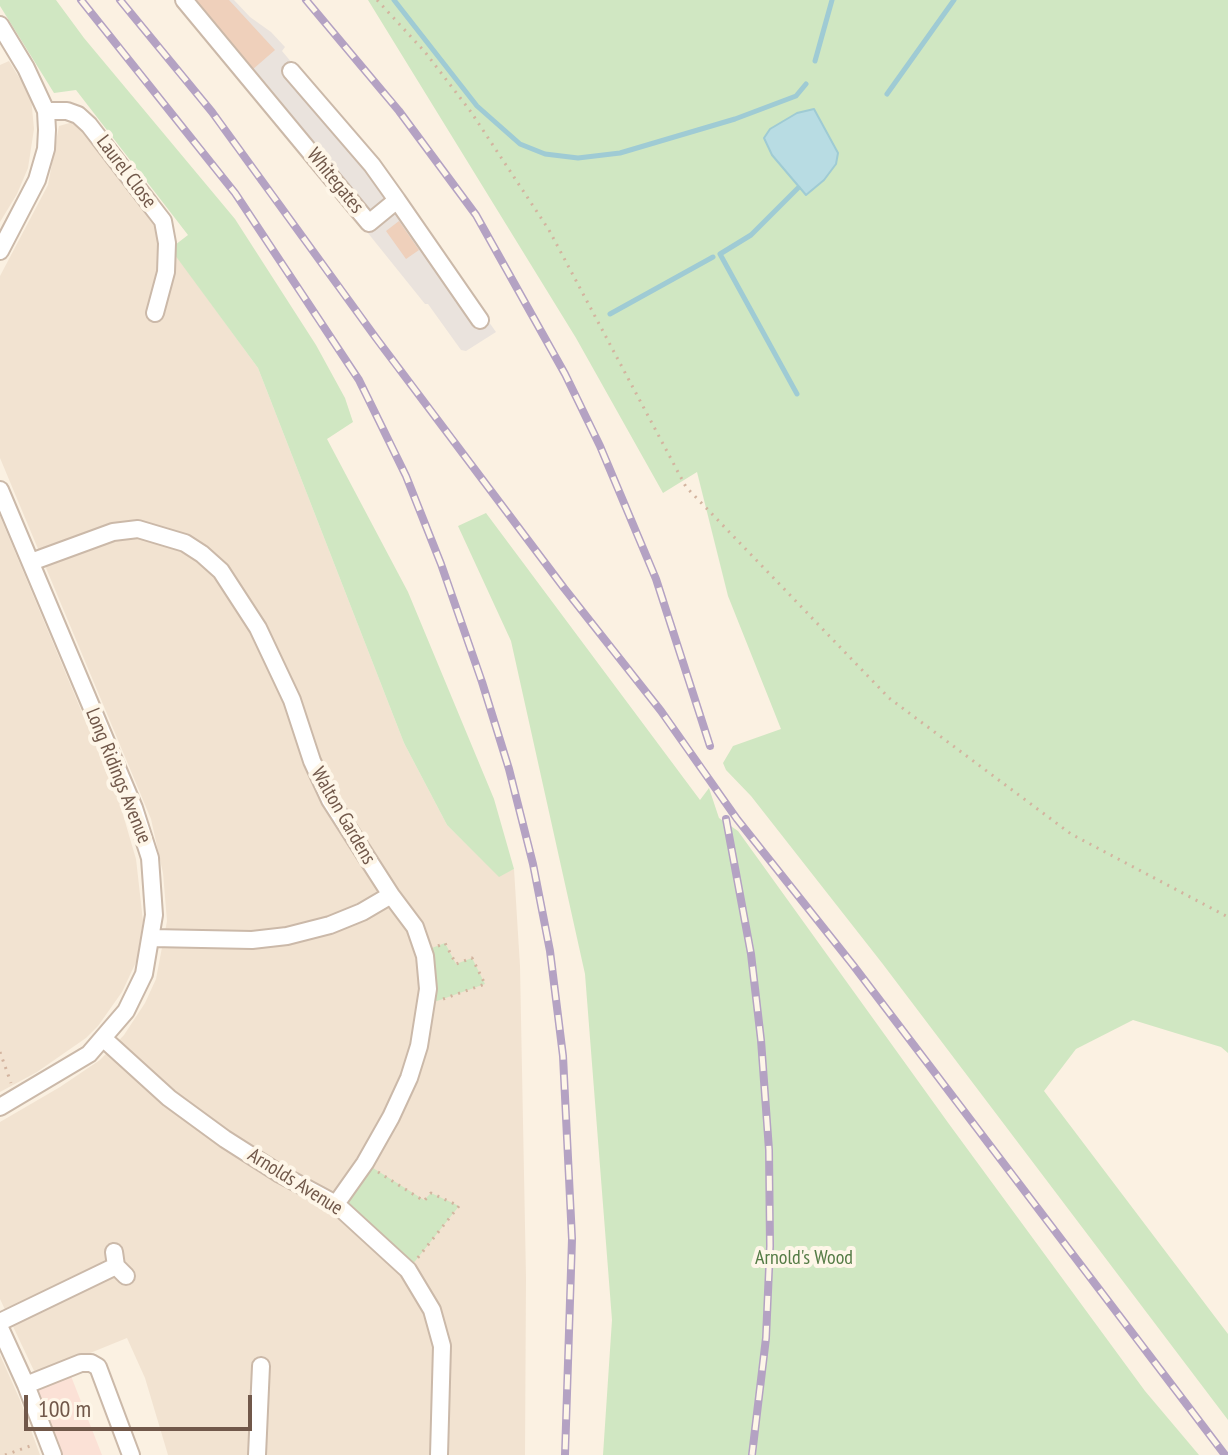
<!DOCTYPE html>
<html>
<head>
<meta charset="utf-8">
<style>
  body { margin:0 }
  #map { position:relative; width:1228px; height:1455px; overflow:hidden; background:#fbf1e2; font-family:"PT Sans Narrow",sans-serif }
  canvas { display:block }
  .scale { position:absolute; left:24px; top:1395px; width:228px; height:36px; box-sizing:border-box; border:4px solid #71584a; border-top:0; padding-left:10px; font-size:24px; line-height:28px; white-space:nowrap; color:#71584a; -webkit-text-stroke:6px #fef6e8; paint-order:stroke }
</style>
</head>
<body>
<div id="map">
<canvas width="1228" height="1455"></canvas>
<div class="scale">100 m</div>
</div>
<script>
const ctx = document.querySelector('canvas').getContext('2d');
ctx.lineJoin = 'round';
function fillPath(path, color) { ctx.fillStyle = color; ctx.fill(path, 'evenodd'); }
const toPath = rows => new Path2D(rows.map(r => 'M' + r).join(''));
function stroke(path, color, width, dash) { ctx.strokeStyle = color; ctx.lineWidth = width; ctx.lineCap = dash ? 'butt' : 'round'; ctx.setLineDash(dash || []); ctx.stroke(path); }
function label(font, color, halo, rows, align = 'center') {
  ctx.font = font + ' "PT Sans Narrow",sans-serif'; ctx.lineWidth = 8; ctx.setLineDash([]); ctx.textBaseline = 'middle'; ctx.strokeStyle = halo; ctx.fillStyle = color; for (const [text, x, y, turn = 0] of rows) {
    ctx.save(); ctx.translate(x, y); ctx.rotate((+turn || 0) * Math.PI / 180); ctx.textAlign = isNaN(turn) ? turn : align; if (halo) ctx.strokeText(text, 0, 0); ctx.fillText(text, 0, 0); ctx.restore();
  }
}
const residential = toPath([
  [9,61,31,97,34,129,28,168,17,194,0,222,0,65],
  [73,122,79,125,128,189,258,368,404,743,447,825,499,876,514,869,520,966,526,1278,525,1455,168,1455,145,1378,127,1338,36,1375,0,1299,0,1122,60,1087,100,1060,124,1035,145,1003,156,979,167,921,163,873,151,819,0,458,0,276,48,185,59,126],
  [0,516,119,801,136,859,143,921,137,960,122,992,98,1026,86,1038,37,1072,0,1092],
  [0,1355,20,1400,40,1455,0,1455]
]);
const commercial = toPath([
  [69,1371,102,1455,57,1455,32,1386]
]);
const industrial = toPath([
  [177,0,234,0,250,17,271,32,285,47,282,51,375,162,496,332,466,351,461,350,428,304,425,304,236,69,229,67,211,46,209,39]
]);
const green = toPath([
  [0,0,56,0,84,38,235,219,316,345,345,398,353,422,327,439,408,592,494,799,514,869,499,877,447,825,404,743,258,368,172,251,175,245,188,235,76,90,54,93,0,6],
  [368,0,1228,0,1228,1053,1221,1047,1133,1020,1076,1049,1044,1091,1228,1334,1228,1420,882,963,751,796,726,770,723,763,733,746,781,729,728,596,697,472,663,493,576,338],
  [486,513,700,800,709,788,719,818,738,831,949,1124,1145,1391,1199,1455,603,1455,612,1320,585,974,511,641,458,526],
  [445,943,456,964,472,958,485,984,437,1001,427,1000,424,951],
  [365,1163,424,1200,431,1193,459,1206,408,1270,336,1204]
]);
const water = toPath([
  [814,109,838,153,836,164,824,180,806,195,772,155,764,138,770,129,797,113,814,109]
]);
const stream = toPath([
  [394,0,477,106,520,144,545,154,578,158,620,153,735,119,796,96,806,84],
  [815,61,832,0],
  [887,94,954,0],
  [610,314,713,257],
  [797,394,720,254,751,235,798,188]
]);
const building = toPath([
  [191,0,229,0,275,50,252,70],
  [399,221,419,250,406,259,386,231]
]);
const path = toPath([
  [377,0,425,52,471,112,549,230,686,487,889,698,1071,834,1228,917],
  [438,946,445,943,456,964,472,958,485,984,443,999],
  [0,1052,11,1083],
  [378,1172,424,1201,431,1193,459,1206,416,1260],
  [5,1455,33,1445]
]);
const minor = toPath([
  [184,0,369,223,397,200,480,320],
  [0,25,26,68,46,111,47,130,46,149,37,180,0,251],
  [291,71,372,165,397,200],
  [46,111,67,111,78,115,89,125,163,221,167,243,166,272,155,313],
  [0,490,134,808,150,858,154,915,144,974,126,1011,89,1054,0,1107],
  [31,562,113,532,138,529,185,543,202,554,221,571,258,628,292,700,312,761,330,800,391,895,415,927,425,956,428,989,419,1046,409,1078,391,1117,365,1163,336,1204],
  [152,938,252,940,287,936,330,925,362,912,391,895],
  [104,1039,169,1098,225,1139,280,1174,336,1204,408,1270,432,1310,442,1346,439,1455],
  [114,1252,116,1266,126,1276],
  [0,1322,116,1266],
  [0,1328,26,1385,53,1455],
  [26,1385,81,1363,91,1363,98,1367,131,1455],
  [257,1455,261,1366]
]);
const rail = toPath([
  [81,0,235,193,359,380,406,476,441,564,482,682,509,769,533,864,550,951,563,1056,572,1239,565,1455],
  [120,0,212,112,376,338,564,588,661,711,737,819,853,965,1225,1455],
  [306,0,399,111,476,215,565,374,600,446,656,579,710,746],
  [726,819,751,954,761,1040,769,1150,770,1246,766,1338,752,1455]
]);
const streetNames = [
  ["Laurel Close",126,172,53],
  ["Whitegates",335,181,51],
  ["Long Ridings Avenue",118,776,68],
  ["Walton Gardens",343,816,60],
  ["Arnolds Avenue",295,1182,32]
];
const parkNames = [
  ["Arnold's Wood",804,1258]
];
fillPath(residential, '#f2e3d1');
fillPath(commercial, '#fbe1d6');
fillPath(industrial, '#eae3dd');
fillPath(green, '#d0e7c2');
fillPath(water, '#b8dce3');
stroke(water, '#9fcbd4', 2);
stroke(stream, '#9fcbd4', 5);
fillPath(building, '#efd0bb');
stroke(minor, '#cbb9a9', 20);
stroke(path, '#d3b49f', 3, [2, 6]);
stroke(minor, '#fff', 16);
stroke(rail, '#b4a2c3', 8);
stroke(rail, '#fef6e8', 5, [15]);
label('20px', '#71584a', '#fef6e8', streetNames);
label('20px', '#547b45', '#fef6e8', parkNames);
</script>
</body>
</html>
